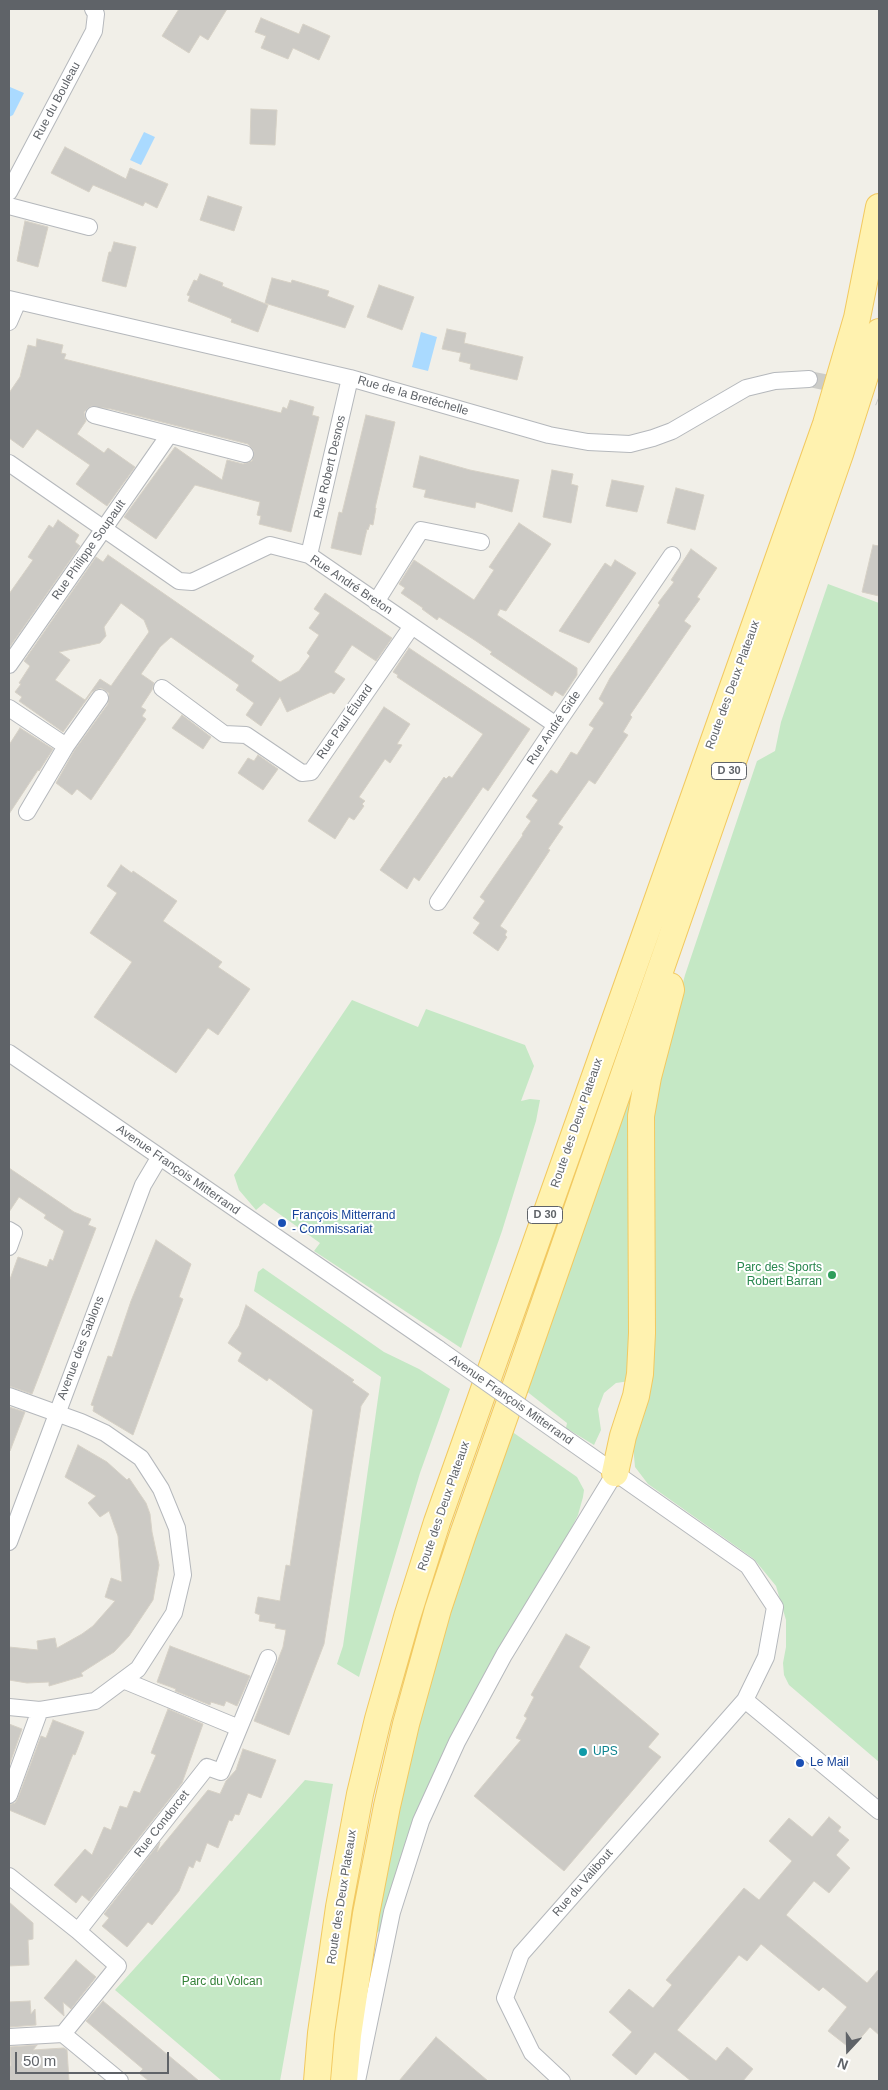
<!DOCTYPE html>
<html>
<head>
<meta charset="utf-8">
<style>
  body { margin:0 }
  #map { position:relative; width:888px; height:2090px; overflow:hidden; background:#f1efe8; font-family:Arial,sans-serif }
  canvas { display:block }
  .frame { position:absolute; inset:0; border:10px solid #5f6368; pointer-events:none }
  .north { position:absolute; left:823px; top:2025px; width:50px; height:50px; -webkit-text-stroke:4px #fff; paint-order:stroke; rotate:201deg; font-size:14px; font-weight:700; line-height:20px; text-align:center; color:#5f6368 }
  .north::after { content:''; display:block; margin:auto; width:18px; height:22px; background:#5f6368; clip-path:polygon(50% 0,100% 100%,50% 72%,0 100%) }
  .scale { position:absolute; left:15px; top:2052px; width:154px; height:22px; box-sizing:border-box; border:2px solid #5f6368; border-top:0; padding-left:6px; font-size:15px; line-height:18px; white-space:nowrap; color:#5f6368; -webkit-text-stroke:4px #fff; paint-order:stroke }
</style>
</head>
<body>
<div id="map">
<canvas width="888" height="2090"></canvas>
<div class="frame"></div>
<div class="north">N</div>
<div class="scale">50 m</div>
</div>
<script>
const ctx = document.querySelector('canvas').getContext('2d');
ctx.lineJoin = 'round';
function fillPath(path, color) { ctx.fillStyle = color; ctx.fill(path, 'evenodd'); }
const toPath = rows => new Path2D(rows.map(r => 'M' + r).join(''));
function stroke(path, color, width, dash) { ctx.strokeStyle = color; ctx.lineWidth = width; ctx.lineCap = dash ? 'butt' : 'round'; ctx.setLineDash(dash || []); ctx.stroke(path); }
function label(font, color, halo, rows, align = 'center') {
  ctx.font = font + ' Arial,sans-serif'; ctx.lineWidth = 4; ctx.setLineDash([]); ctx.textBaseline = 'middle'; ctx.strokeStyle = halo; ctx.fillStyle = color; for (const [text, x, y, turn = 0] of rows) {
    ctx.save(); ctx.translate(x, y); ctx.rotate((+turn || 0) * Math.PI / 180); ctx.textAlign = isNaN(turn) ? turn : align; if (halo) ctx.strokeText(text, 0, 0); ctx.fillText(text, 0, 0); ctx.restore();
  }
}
const green = toPath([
  [828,584,879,603,879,1762,789,1685,784,1675,783,1663,786,1647,786,1620,776,1586,754,1559,648,1484,635,1467,633,1445,649,1117,659,1071,685,975,757,761,775,751,781,722],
  [352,1000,418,1027,426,1009,525,1045,534,1066,521,1101,530,1099,540,1100,536,1121,502,1231,461,1348,314,1251,320,1243,264,1203,256,1210,239,1190,234,1175],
  [634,1091,630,1381,616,1383,604,1393,598,1409,601,1430,594,1445,566,1428,567,1423,525,1390,630,1096],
  [263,1268,384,1352,419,1369,450,1389,420,1473,359,1677,337,1664,343,1646,381,1377,254,1291,258,1272],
  [511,1431,577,1477,584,1490,583,1497,578,1515,567,1537,483,1679,380,1930,377,1933,375,1931,408,1760,461,1568],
  [305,1780,333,1784,280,2081,222,2081,115,1990]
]);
const water = toPath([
  [10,87,24,93,13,115,9,117],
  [144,132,155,137,141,165,130,160],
  [421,332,437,337,428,371,412,367]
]);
const building = toPath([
  [179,9,227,9,208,40,200,35,189,53,162,36,179,9],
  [261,18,299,34,303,24,330,36,319,60,293,48,288,59,261,48,266,36,255,32,261,18],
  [251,109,277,110,275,145,250,144,251,109],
  [65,147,126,179,130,168,168,184,157,208,145,202,143,206,93,185,89,192,51,173,65,147],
  [208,196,242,207,234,231,200,220,208,196],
  [25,221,48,227,38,267,17,261,25,221],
  [114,242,136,247,126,287,102,281,109,252,111,252,114,242],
  [200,274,223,283,222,286,268,305,258,332,231,322,232,319,188,301,190,296,187,295,194,280,197,281,200,274],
  [272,278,291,283,292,280,329,291,327,296,354,306,345,328,265,303,272,278],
  [379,285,414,297,402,330,367,317,379,285],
  [447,329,466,333,464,343,523,357,517,380,470,369,471,364,459,361,461,353,442,349,447,329],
  [37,339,63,345,61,353,66,354,64,359,281,413,283,407,287,409,290,400,314,407,312,415,319,417,291,532,259,524,261,516,257,515,260,502,195,485,156,539,124,517,175,447,222,480,227,460,243,464,252,461,254,451,248,444,111,409,91,406,84,412,86,421,77,434,104,453,108,448,135,467,107,506,76,484,90,465,37,429,23,448,9,438,9,393,20,377,28,345,36,347,37,339],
  [366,415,395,422,375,508,376,508,373,525,370,524,368,530,367,529,361,555,331,548,339,512,342,513,366,415],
  [420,456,470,470,519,480,512,512,476,502,475,508,424,497,426,490,413,487,420,456],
  [552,470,573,474,571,484,578,486,571,523,543,517,552,470],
  [612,480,644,486,637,512,606,506,612,480],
  [676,488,704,495,695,530,667,523,676,488],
  [58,520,79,535,75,542,80,546,9,648,9,594,33,560,28,557,49,525,53,528,58,520],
  [519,523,551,544,506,611,500,609,497,615,577,668,577,675,563,696,555,691,552,696,490,654,492,652,476,641,439,617,437,620,422,609,423,608,401,593,405,588,399,584,414,560,474,600,494,570,489,567,519,523],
  [873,545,879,546,879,596,862,592,873,545],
  [691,549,717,568,697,597,700,599,684,621,691,626,630,715,632,717,623,732,628,735,595,784,589,780,558,824,563,827,548,849,550,850,500,926,507,931,505,935,507,937,498,951,473,933,480,923,473,918,485,901,480,897,523,835,522,834,531,821,526,817,538,800,532,796,551,770,557,774,571,752,577,755,594,728,589,725,604,703,599,699,610,678,660,605,658,603,674,582,671,580,691,549],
  [108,555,254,656,251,661,280,682,299,671,310,656,307,653,319,635,309,628,320,613,314,609,325,593,392,638,376,661,352,645,334,672,345,679,334,694,331,692,287,712,280,697,261,726,246,715,254,703,236,690,239,685,171,637,160,647,141,674,154,683,152,690,141,707,146,710,142,716,146,719,91,800,77,789,72,795,56,783,74,751,108,704,109,693,101,688,92,692,63,732,19,701,22,697,15,692,21,684,19,683,30,666,24,661,96,557,103,562,108,555],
  [121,603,144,620,149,632,111,686,100,679,85,700,55,680,70,660,59,652,100,643,106,636,104,627,121,603],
  [615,560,636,573,589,643,559,631,605,563,611,567,615,560],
  [409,648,530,729,488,791,483,787,419,881,414,877,407,889,380,870,444,777,446,779,449,776,452,778,483,734,397,677,398,675,393,672,409,648],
  [384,707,410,724,397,744,402,745,390,763,385,759,359,797,365,801,362,804,364,806,354,820,349,817,335,839,308,821,384,707],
  [182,715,211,737,203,749,172,728,182,715],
  [20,728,53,749,39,771,38,770,9,814,9,745,20,728],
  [258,755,278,769,263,790,238,773,248,758,254,761,258,755],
  [121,865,132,873,133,871,177,901,163,921,222,962,218,967,250,989,218,1035,208,1028,176,1073,94,1017,132,962,90,933,117,893,107,886,121,865],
  [9,1168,74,1212,91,1219,88,1225,96,1228,32,1394,9,1386,9,1282,18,1257,47,1267,50,1259,53,1261,64,1231,44,1218,46,1215,19,1197,9,1212,9,1168],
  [156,1240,191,1264,179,1297,183,1299,133,1435,93,1411,94,1406,91,1405,108,1356,112,1357,131,1301,156,1240],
  [246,1305,354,1380,352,1382,369,1394,361,1406,324,1644,289,1735,254,1721,283,1647,286,1630,275,1628,276,1624,259,1621,260,1615,255,1613,258,1597,280,1601,286,1565,290,1566,313,1410,269,1378,267,1381,238,1361,242,1353,228,1343,239,1326,246,1305],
  [9,1407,25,1412,10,1451,9,1451,9,1407],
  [78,1445,107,1462,127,1480,129,1478,146,1503,150,1514,152,1532,159,1565,153,1600,129,1636,114,1652,81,1673,83,1676,49,1686,49,1682,27,1683,9,1680,9,1647,38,1650,37,1641,55,1638,57,1648,82,1634,93,1626,115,1601,105,1597,111,1578,122,1582,118,1536,109,1511,100,1517,88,1503,96,1496,65,1477,78,1445],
  [566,1634,590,1647,579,1667,659,1734,648,1747,661,1757,564,1871,474,1796,521,1740,516,1738,527,1718,524,1716,534,1697,531,1695,566,1634],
  [170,1646,250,1676,237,1706,226,1701,224,1706,211,1702,210,1705,175,1691,176,1689,157,1682,170,1646],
  [168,1709,203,1724,182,1783,89,1901,82,1895,76,1903,54,1885,85,1849,92,1855,104,1827,111,1830,120,1806,127,1808,134,1791,140,1793,156,1755,151,1753,168,1709],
  [53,1720,84,1732,75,1755,73,1754,45,1825,9,1810,9,1805,15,1803,18,1798,41,1736,46,1738,53,1720],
  [9,1724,22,1729,9,1766,9,1724],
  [243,1749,276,1760,261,1798,248,1793,239,1815,235,1814,232,1821,229,1820,218,1848,207,1843,200,1862,196,1860,193,1868,189,1866,179,1891,152,1925,148,1922,127,1947,102,1926,109,1918,104,1914,160,1842,157,1852,208,1790,220,1794,226,1781,236,1770,243,1749],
  [829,1817,841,1827,838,1831,849,1840,836,1855,850,1868,829,1893,814,1881,786,1915,867,1983,879,1969,879,2035,870,2027,851,2049,828,2031,847,2007,823,1987,819,1991,761,1944,747,1961,739,1955,677,2030,716,2061,727,2047,753,2069,743,2081,691,2081,655,2052,636,2075,612,2055,632,2032,609,2012,629,1989,653,2008,672,1985,666,1980,744,1888,759,1900,792,1861,769,1841,789,1818,812,1837,829,1817],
  [9,1902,33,1923,33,1939,28,1940,29,1965,9,1966,9,1902],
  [76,1960,96,1977,71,2009,63,2002,64,2016,44,1998,76,1960],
  [30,2001,31,2014,35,2009,36,2025,9,2027,9,2002,30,2001],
  [103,2001,186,2070,199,2081,149,2081,139,2073,143,2069,86,2021,103,2001],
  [436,2037,455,2053,488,2081,399,2081,436,2037],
  [37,2045,33,2050,64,2048,67,2050,69,2081,9,2081,9,2066,11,2066,10,2047,37,2045]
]);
const streetTunnel = toPath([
  [809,379,854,388,879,398]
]);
const street = toPath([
  [9,192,94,31,96,14,93,9],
  [9,206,89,227],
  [9,299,350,378,549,435,588,442,630,444,653,438,672,431,746,388,775,381,809,379],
  [9,322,18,301],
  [94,415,245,454],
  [9,463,179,581,192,582,270,545,309,555,556,725],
  [309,555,350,378],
  [376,602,421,530,481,542],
  [9,665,169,435],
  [162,688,224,734,246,735,302,773,311,772,412,626],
  [9,708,66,746],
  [27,812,66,746,100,698],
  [438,902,556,725,672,555],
  [9,1053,439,1349],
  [9,1230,14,1233,9,1247],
  [9,1396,81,1422,105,1433,141,1458,161,1489,177,1528,183,1575,174,1613,138,1669,95,1701,40,1710,9,1707],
  [564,1437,748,1566,775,1607,766,1657,745,1700,879,1811],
  [9,1542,143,1185,159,1158],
  [123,1680,239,1728],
  [9,1795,40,1710],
  [9,1876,78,1931,118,1966,63,2034],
  [78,1931,207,1767,221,1772,268,1658],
  [9,2037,63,2034,120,2081],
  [357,2081,392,1912,421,1821,457,1742,504,1655,615,1473],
  [562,2081,532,2053,505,1998,521,1954,745,1700]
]);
const primary = toPath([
  [615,1473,623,1436,636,1396,640,1374,642,1333,641,1116,648,1077,671,990,670,986],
  [317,2081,321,2033,339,1907,360,1794,378,1719,407,1617,437,1522,826,424,857,318,879,207],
  [344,2081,348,2035,366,1914,387,1806,406,1724,438,1609,463,1534,519,1376,840,454,879,332]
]);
const streetBridge = toPath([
  [439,1349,564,1437]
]);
const markers = [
  [282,1223,5,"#1a4fb4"],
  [832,1275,5,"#2e9e5b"],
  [583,1752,5,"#0f9aa8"],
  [800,1763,5,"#1a4fb4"]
];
const shields = [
  [729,771,35],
  [545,1215,35]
];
const shieldNames = [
  ["D 30",729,771],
  ["D 30",545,1215]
];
const streetNames = [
  ["Rue du Bouleau",57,101,-62],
  ["Rue de la Bretéchelle",413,396,16],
  ["Rue Robert Desnos",330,467,-77],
  ["Rue Philippe Soupault",89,550,-55],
  ["Rue André Breton",351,585,34],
  ["Route des Deux Plateaux",733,685,-70],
  ["Rue Paul Éluard",345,722,-55],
  ["Rue André Gide",554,728,-56],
  ["Route des Deux Plateaux",577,1123,-71],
  ["Avenue François Mitterrand",178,1170,35],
  ["Avenue des Sablons",81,1348,-69],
  ["Avenue François Mitterrand",511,1400,35],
  ["Route des Deux Plateaux",444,1506,-71],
  ["Rue Condorcet",162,1824,-52],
  ["Rue du Valibout",583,1883,-49],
  ["Route des Deux Plateaux",342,1897,-81]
];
const transitNames = [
  ["François Mitterrand",292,1216],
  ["- Commissariat",292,1230],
  ["Le Mail",810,1763]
];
const leisureNames = [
  ["Parc des Sports",822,1268],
  ["Robert Barran",822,1282]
];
const cultureNames = [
  ["UPS",593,1752]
];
const parkNames = [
  ["Parc du Volcan",222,1982]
];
fillPath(green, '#c5e8c5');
fillPath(water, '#aadaff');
fillPath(building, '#cccac5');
stroke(building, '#d6d1c6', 1);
stroke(streetTunnel, '#ccccc8', 16, [16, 8]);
stroke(street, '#b5b8bc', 18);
stroke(primary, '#f2c960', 28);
stroke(street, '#fff', 16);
stroke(primary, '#fff2af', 26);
stroke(streetBridge, '#b5b8bc', 18, []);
stroke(streetBridge, '#fff', 16);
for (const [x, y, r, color] of markers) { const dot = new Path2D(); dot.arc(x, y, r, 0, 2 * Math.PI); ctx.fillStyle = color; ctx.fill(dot); stroke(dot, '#fff', 2); }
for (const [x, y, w] of shields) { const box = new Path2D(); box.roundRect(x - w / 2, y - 8.5, w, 17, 4); ctx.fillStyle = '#fff'; ctx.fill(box); stroke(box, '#5f6368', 1); }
label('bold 11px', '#5f6368', null, shieldNames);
label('12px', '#5f6368', '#fff', streetNames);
label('12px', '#164399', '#fff', transitNames, 'left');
label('12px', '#27864d', '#fff', leisureNames, 'right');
label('12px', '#0d838f', '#fff', cultureNames, 'left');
label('12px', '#348238', '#fff', parkNames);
</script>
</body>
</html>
